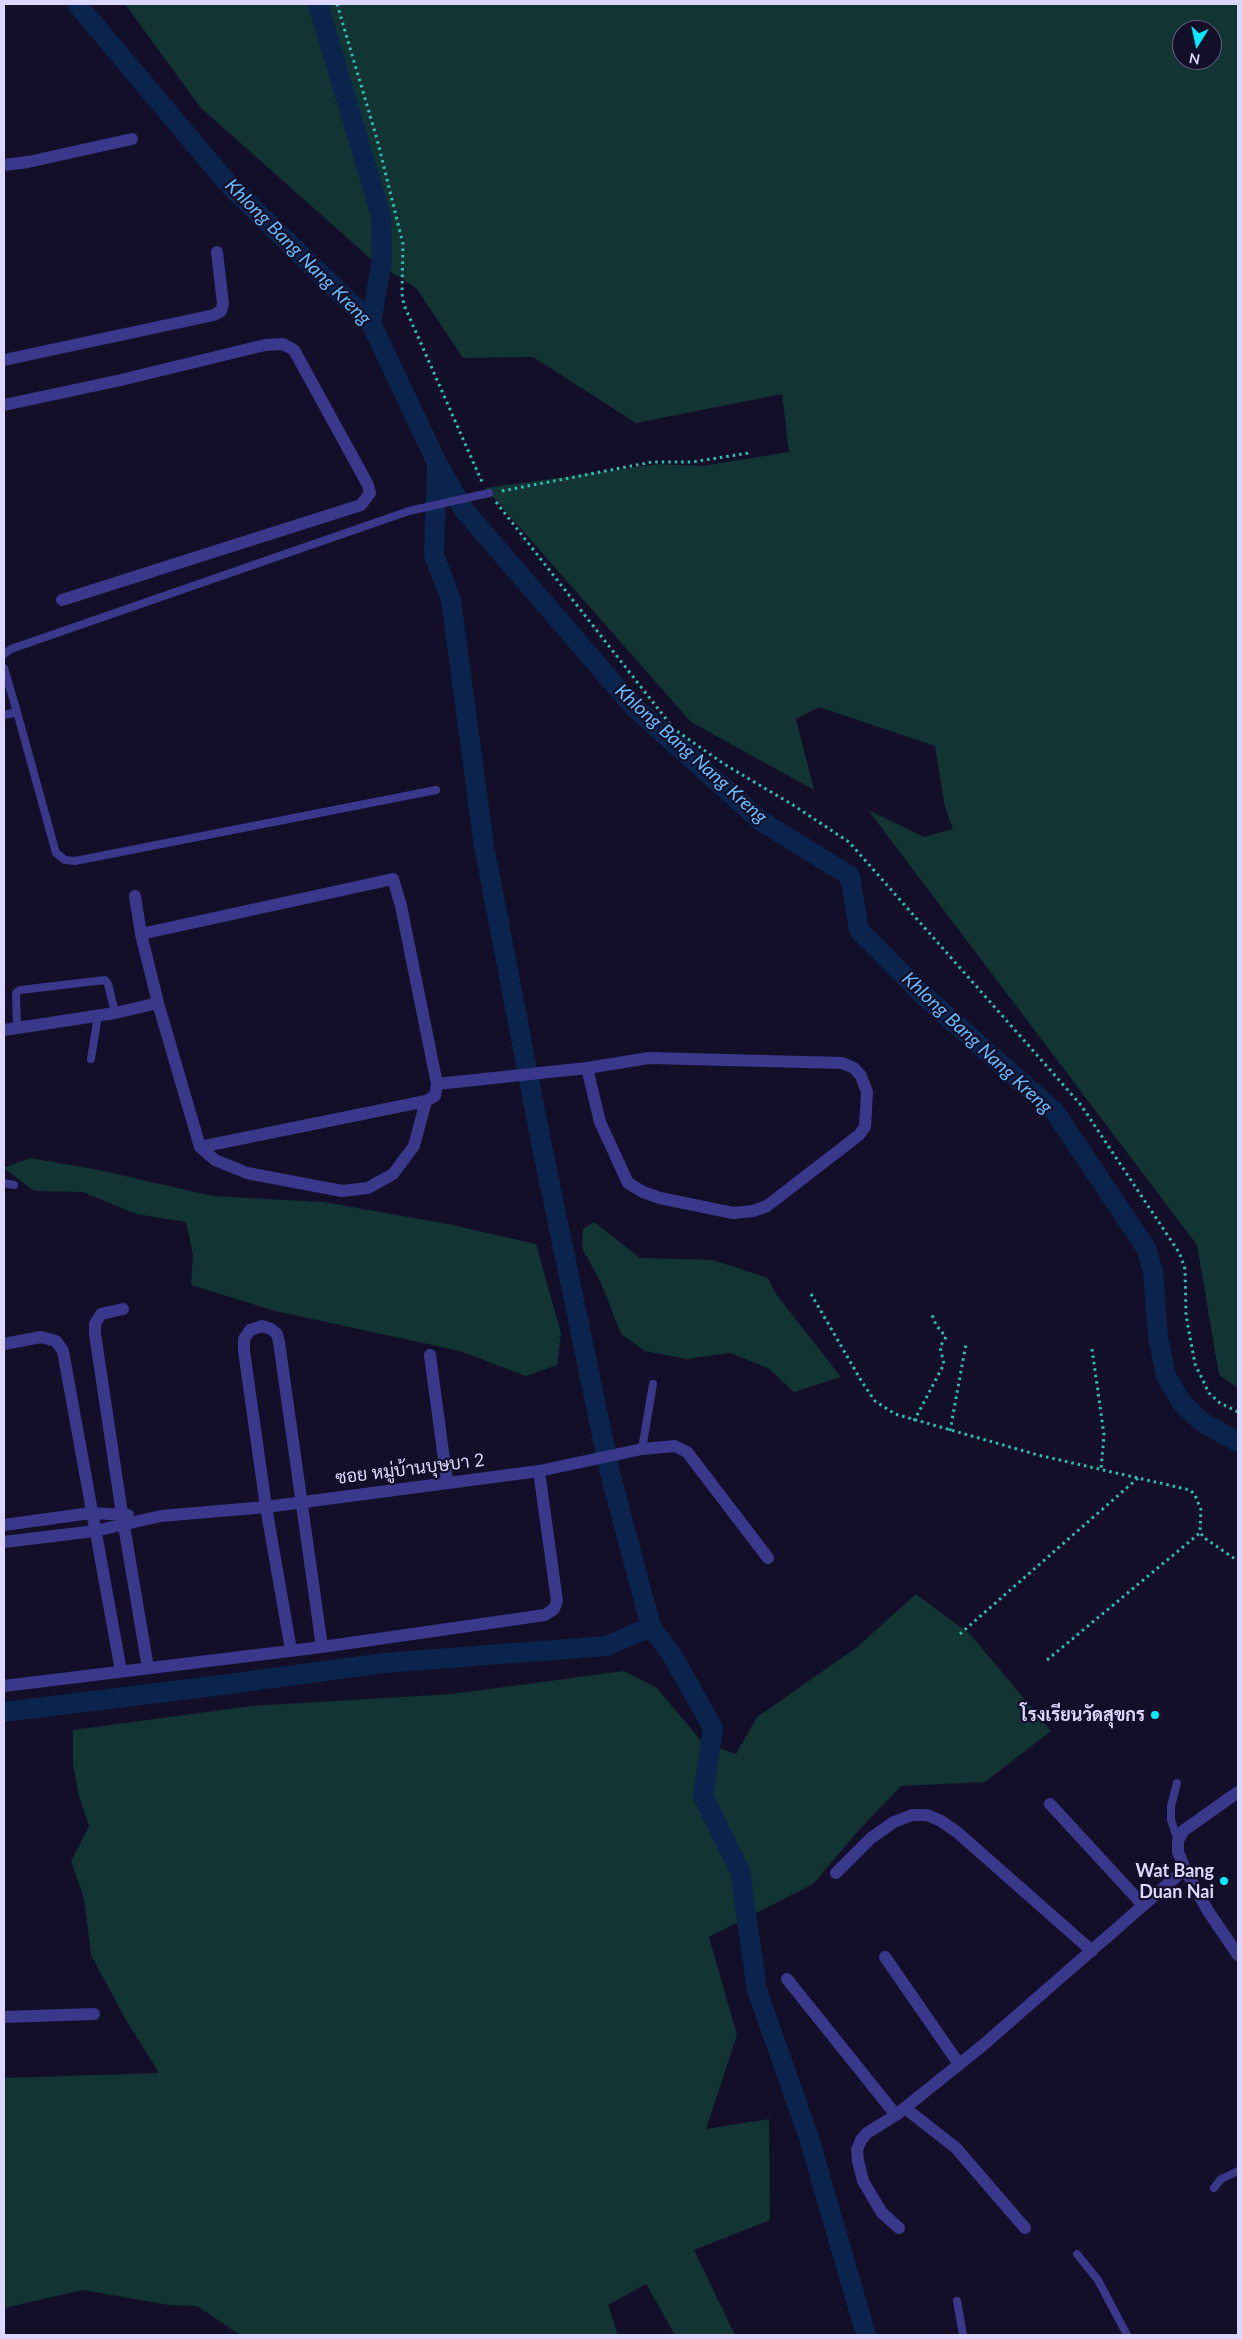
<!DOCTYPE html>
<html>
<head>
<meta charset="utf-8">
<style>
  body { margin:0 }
  #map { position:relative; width:1242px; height:2339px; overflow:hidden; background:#130f29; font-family:Lato,sans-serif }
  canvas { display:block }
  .frame { position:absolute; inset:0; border:5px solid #dbd7ff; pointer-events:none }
  .north { position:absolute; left:1172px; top:20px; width:50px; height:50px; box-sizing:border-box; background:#130f29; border:1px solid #635f7f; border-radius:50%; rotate:190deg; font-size:14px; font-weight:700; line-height:20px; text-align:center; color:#dbd7ff }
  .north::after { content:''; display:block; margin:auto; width:18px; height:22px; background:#03ecff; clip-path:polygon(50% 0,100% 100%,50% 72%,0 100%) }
</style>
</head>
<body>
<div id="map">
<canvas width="1242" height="2339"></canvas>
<div class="frame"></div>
<div class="north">N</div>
</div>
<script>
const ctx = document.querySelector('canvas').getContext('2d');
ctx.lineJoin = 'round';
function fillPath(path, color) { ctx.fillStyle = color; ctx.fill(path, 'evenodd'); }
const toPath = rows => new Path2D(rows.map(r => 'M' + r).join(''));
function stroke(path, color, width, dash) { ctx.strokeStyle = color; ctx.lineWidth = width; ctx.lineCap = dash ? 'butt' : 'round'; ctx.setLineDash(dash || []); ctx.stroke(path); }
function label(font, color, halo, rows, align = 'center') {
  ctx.font = font + ' Lato,Sarabun,sans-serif'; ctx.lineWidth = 4.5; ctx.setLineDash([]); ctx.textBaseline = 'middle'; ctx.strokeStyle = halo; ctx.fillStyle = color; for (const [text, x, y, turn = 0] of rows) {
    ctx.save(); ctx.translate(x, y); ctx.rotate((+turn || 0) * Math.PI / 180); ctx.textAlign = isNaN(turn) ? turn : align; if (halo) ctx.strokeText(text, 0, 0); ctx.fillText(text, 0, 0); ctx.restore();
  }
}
const green = toPath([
  [125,4,1238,4,1238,1388,1219,1375,1197,1245,868,810,924,837,953,829,945,807,935,746,819,707,796,719,814,790,691,722,485,488,658,464,702,466,789,452,782,394,636,423,533,357,463,358,416,288,371,259,200,107],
  [1182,30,1212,30,1212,60,1182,60],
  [30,1158,94,1169,213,1196,324,1202,448,1224,536,1244,561,1333,557,1365,526,1376,460,1351,275,1311,191,1285,193,1255,186,1222,136,1214,83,1192,34,1191,4,1168],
  [594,1222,640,1258,713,1260,768,1278,776,1294,841,1377,794,1392,768,1368,730,1353,686,1359,645,1351,621,1334,601,1283,582,1248,583,1229],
  [916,1594,971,1635,1051,1731,985,1782,901,1786,858,1831,813,1884,709,1937,737,2035,706,2129,769,2119,770,2220,694,2250,735,2335,675,2335,646,2284,608,2305,618,2335,240,2335,197,2306,169,2305,83,2290,4,2308,4,2078,159,2073,126,2020,91,1955,84,1898,71,1861,89,1826,79,1796,73,1765,73,1730,251,1706,452,1694,624,1671,657,1688,702,1742,736,1754,757,1717,856,1648]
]);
const canal = toPath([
  [77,4,230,186,371,323,437,463,464,510,633,706,761,821,850,876,859,930,922,994,1055,1112,1146,1248,1153,1272,1158,1337,1166,1376,1182,1403,1202,1422,1238,1442],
  [318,4,381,216,382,259,371,323],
  [437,463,434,555,451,600,484,846,540,1137,610,1473,651,1627,672,1655,713,1728,703,1796,740,1871,757,1990,809,2138,866,2335],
  [4,1712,214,1686,384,1663,606,1646,651,1627]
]);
const path = toPath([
  [337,4,377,139,403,244,402,294,404,305,482,482],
  [502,491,652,462,692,462,749,453],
  [496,502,674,729,724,764,793,805,849,842,1081,1105,1180,1254,1185,1269,1186,1315,1195,1364,1209,1393,1220,1403,1238,1412],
  [811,1294,862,1382,875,1401,895,1414,1038,1455,1190,1490,1195,1495,1201,1510,1200,1531,1203,1537,1238,1561],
  [1092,1349,1104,1435,1101,1469],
  [914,1421,944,1364,940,1347,946,1337,936,1325,931,1312],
  [950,1431,966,1344],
  [960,1634,1138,1478],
  [1047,1660,1201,1532]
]);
const service = toPath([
  [4,654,11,649,409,511,489,493],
  [4,668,17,712,4,715],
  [17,712,56,853,65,860,75,861,436,790],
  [17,1028,16,993,20,990,105,980,108,984,115,1013],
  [91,1059,98,1015],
  [4,1183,14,1185],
  [642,1449,653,1384],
  [1177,1783,1171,1806,1171,1820,1178,1841],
  [1214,2188,1221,2179,1238,2171],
  [1077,2254,1098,2280,1127,2335],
  [957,2301,963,2335]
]);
const minor = toPath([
  [4,165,28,162,132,139],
  [4,360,214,315,221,311,223,304,217,252],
  [4,405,121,380,265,345,283,344,294,350,368,485,370,493,361,505,62,600],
  [135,896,141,934,158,1003],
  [4,1030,115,1013,158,1003,200,1147,426,1101,435,1096,437,1084,401,906,393,879,141,934],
  [437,1084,587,1068,600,1122,628,1183,643,1192,660,1198,733,1213,753,1211,767,1206,859,1135,865,1127,867,1092,861,1076,854,1068,842,1063,649,1058,587,1068],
  [200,1147,215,1160,247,1173,342,1191,368,1188,393,1174,414,1146,426,1101],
  [123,1309,101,1314,95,1324,95,1334,122,1514,148,1668],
  [4,1344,41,1337,56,1341,63,1351,121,1671],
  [430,1355,447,1482],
  [4,1525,91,1513,128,1515],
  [4,1542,95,1531,161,1516,266,1507,539,1471,642,1449,675,1446,687,1452,768,1558],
  [291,1650,266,1507,244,1351,244,1339,250,1330,262,1326,271,1329,277,1334,279,1342,322,1647],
  [4,1686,322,1647,545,1615,554,1609,557,1601,539,1471],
  [1238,1792,1183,1831,1178,1841,1178,1852,1185,1869,1208,1911,1238,1955],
  [1050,1804,1143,1905],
  [836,1873,871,1838,894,1822,912,1815,927,1815,941,1821,957,1832,1092,1951],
  [885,1957,959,2064],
  [787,1979,896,2115],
  [4,2017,94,2014],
  [905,2108,956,2148,1025,2228],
  [899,2228,882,2213,863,2181,858,2161,857,2150,861,2140,867,2133,896,2115,982,2046,1185,1869]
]);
const markers = [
  [1155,1715,5,"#03ecff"],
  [1224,1881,5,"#03ecff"]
];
const streetNames = [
  ["ซอย หมู่บ้านบุษบา 2",410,1469,-7]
];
const poiNames = [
  ["โรงเรียนวัดสุขกร",1145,1715],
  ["Wat Bang",1214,1871],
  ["Duan Nai",1214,1892]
];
const waterNames = [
  ["Khlong Bang Nang Kreng",298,252,45],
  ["Khlong Bang Nang Kreng",691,754,42],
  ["Khlong Bang Nang Kreng",977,1043,43]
];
fillPath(green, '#123432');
stroke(canal, '#0a244d', 20);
stroke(path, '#2bc0b3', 3, [2.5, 4]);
stroke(service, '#39388a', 8);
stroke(minor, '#39388a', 12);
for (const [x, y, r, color] of markers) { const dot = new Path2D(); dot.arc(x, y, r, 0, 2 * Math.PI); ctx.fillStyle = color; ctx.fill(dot); stroke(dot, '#130f29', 2); }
label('18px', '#dbd7ff', '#130f29', streetNames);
label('bold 18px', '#dbd7ff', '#130f29', poiNames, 'right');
label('italic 19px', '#65bcff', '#130f29', waterNames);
</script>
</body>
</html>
